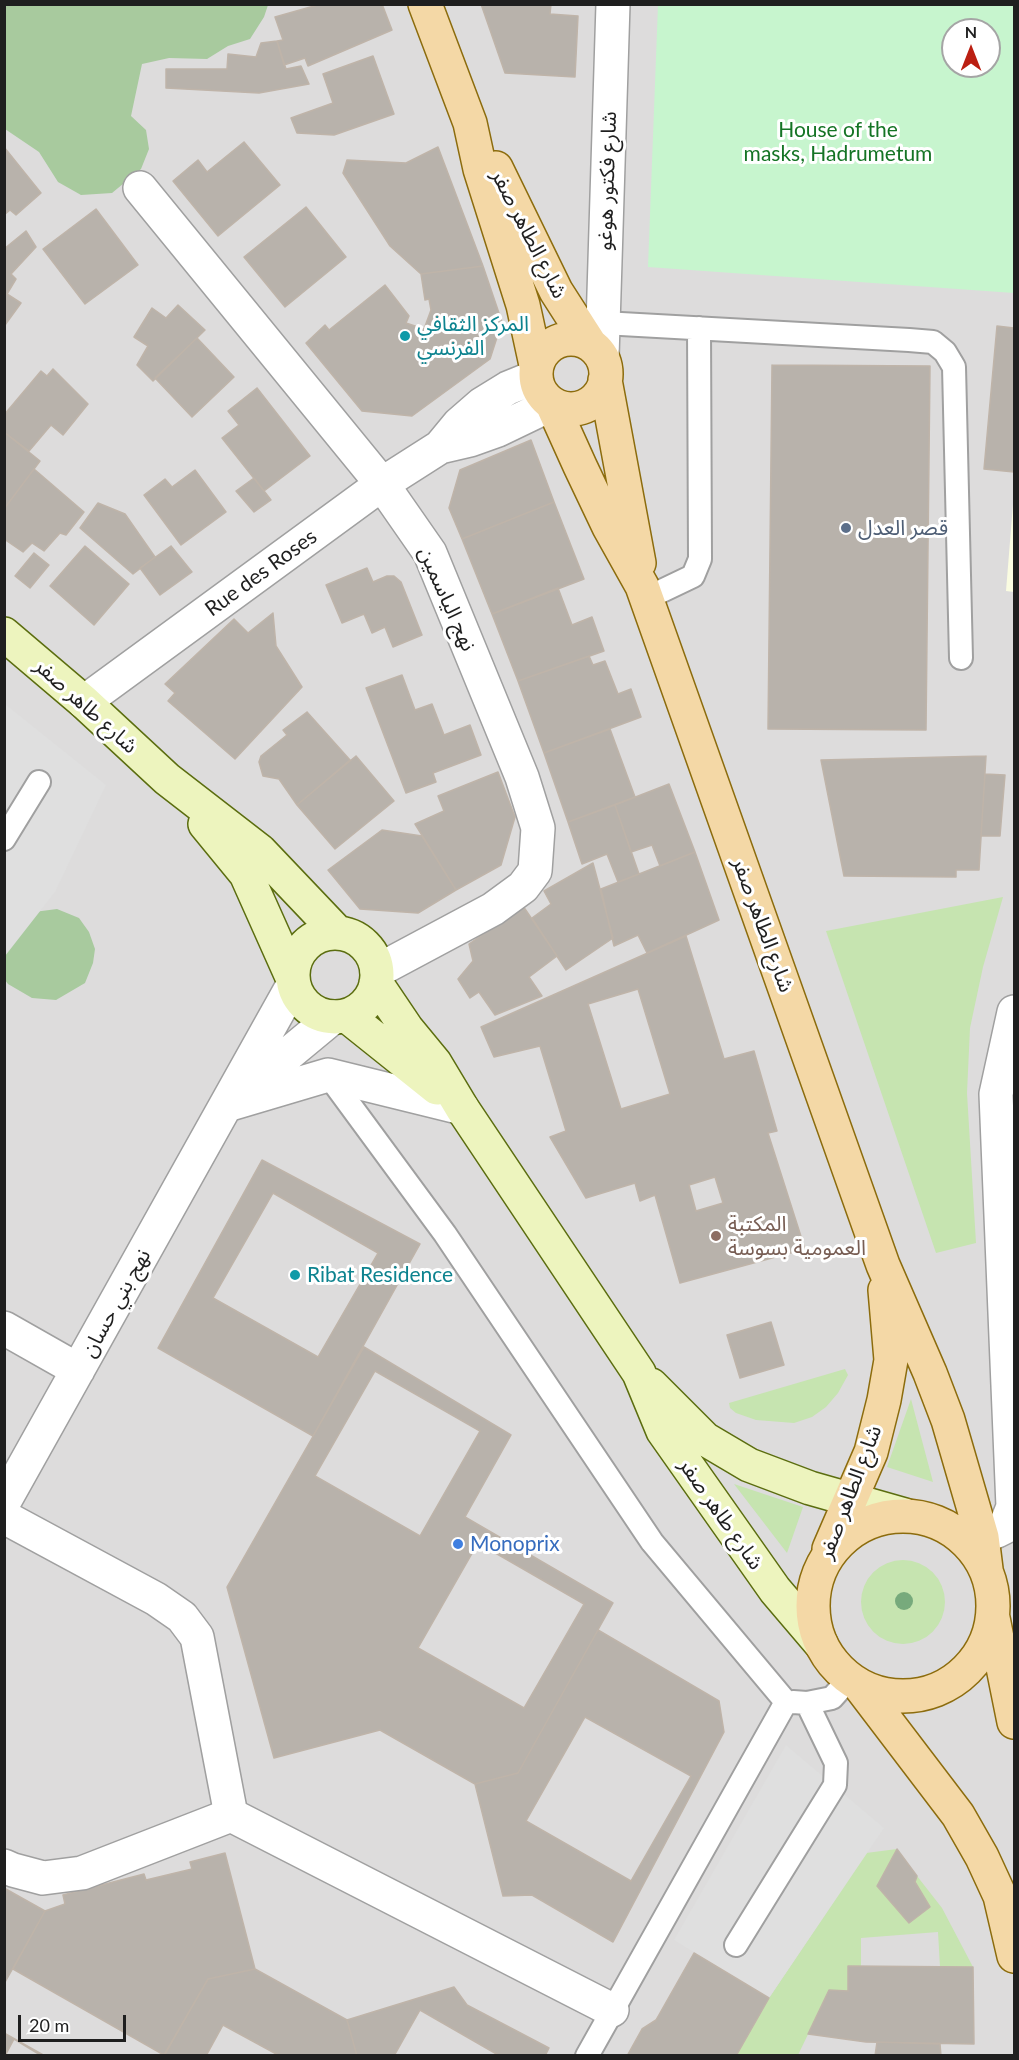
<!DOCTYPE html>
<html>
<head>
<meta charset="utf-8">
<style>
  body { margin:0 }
  #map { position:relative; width:1019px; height:2060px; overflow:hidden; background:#efece6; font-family:Lato,sans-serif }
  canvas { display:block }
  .frame { position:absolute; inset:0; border:6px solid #1f1f1f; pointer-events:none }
  .north { position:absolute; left:941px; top:18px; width:60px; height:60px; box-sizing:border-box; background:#fff; border:2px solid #a5a5a5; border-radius:50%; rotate:0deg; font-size:16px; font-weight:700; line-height:24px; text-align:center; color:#1f1f1f }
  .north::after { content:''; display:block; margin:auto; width:21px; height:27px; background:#bb1f12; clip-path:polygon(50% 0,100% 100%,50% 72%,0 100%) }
  .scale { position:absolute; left:18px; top:2015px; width:108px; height:27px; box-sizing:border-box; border:3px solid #1f1f1f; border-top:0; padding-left:8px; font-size:18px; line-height:21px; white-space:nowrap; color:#1f1f1f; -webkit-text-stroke:4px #fff; paint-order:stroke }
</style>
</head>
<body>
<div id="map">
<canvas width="1019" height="2060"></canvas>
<div class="frame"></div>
<div class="north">N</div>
<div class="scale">20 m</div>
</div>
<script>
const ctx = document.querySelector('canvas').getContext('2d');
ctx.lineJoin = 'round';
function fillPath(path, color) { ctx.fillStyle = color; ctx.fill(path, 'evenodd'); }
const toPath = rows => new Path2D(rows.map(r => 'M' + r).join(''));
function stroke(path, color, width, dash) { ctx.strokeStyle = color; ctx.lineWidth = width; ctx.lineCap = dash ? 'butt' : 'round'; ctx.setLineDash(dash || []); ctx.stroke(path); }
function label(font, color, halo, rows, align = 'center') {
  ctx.font = font + ' Lato,"Noto Sans Arabic",sans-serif'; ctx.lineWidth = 6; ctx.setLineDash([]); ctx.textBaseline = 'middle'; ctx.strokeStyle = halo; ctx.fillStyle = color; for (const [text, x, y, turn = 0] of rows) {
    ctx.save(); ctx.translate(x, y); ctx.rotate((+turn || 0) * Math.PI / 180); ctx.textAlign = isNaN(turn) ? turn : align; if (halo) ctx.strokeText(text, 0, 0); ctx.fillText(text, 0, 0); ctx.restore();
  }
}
const residential = toPath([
  [5,5,1014,5,1014,2055,5,2055],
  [953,30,989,30,989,66,953,66]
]);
const education = toPath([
  [1014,492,1014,592,1006,591]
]);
const grass = toPath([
  [1003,897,983,967,970,1028,967,1093,976,1243,936,1253,826,931],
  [845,1369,848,1375,838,1393,826,1407,812,1417,794,1423,756,1420,736,1413,730,1408,729,1403],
  [911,1399,933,1482,887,1467],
  [734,1484,803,1507,787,1553],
  '861 1602a42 42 0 1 1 84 0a42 42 0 1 1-84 0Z',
  [897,1849,915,1882,917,1876,942,1908,973,1967,940,1967,938,1932,861,1938,861,1966,848,1966,848,1991,829,1991,798,2055,736,2056,769,1998,866,1853]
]);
const forest = toPath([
  [4,5,268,5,264,17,250,39,228,46,207,59,169,58,142,64,131,116,146,130,149,149,141,169,112,193,81,195,58,182,39,152,5,129],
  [57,909,79,918,89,932,95,949,93,963,85,983,56,1000,32,998,8,984,5,980,4,935,34,912]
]);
const park = toPath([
  [658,5,1014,5,1014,293,648,267],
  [953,30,989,30,989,66,953,66]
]);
const parking = toPath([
  [5,704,106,785,55,892,5,956],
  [786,1745,884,1828,769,1998,674,1940]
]);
const building = toPath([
  [321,4,382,4,392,30,308,66,305,58,284,65,277,41,283,40,275,17,321,4],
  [481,4,551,4,550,14,578,16,575,77,505,73,481,4],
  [277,41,286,69,301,66,309,84,259,93,166,88,166,69,227,69,228,54,256,57,261,43,277,41],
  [373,56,394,114,334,135,297,133,291,118,333,103,323,74,373,56],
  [244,142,280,185,218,236,173,181,198,160,207,172,244,142],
  [4,147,41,193,16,215,10,210,4,215,4,147],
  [438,147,483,266,421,274,390,246,343,173,347,160,406,163,438,147],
  [306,207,346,257,285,307,244,257,306,207],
  [96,209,138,265,85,304,43,249,96,209],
  [26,231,36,247,11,274,16,279,7,294,21,303,5,325,4,249,26,231],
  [483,266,502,322,490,359,412,416,362,411,306,343,325,325,329,330,385,285,409,316,406,323,424,329,431,310,429,299,425,300,421,274,483,266],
  [178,305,205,330,153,381,137,365,148,346,134,337,152,308,166,318,178,305],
  [997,326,1014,328,1014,472,984,469,997,326],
  [197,338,234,377,192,417,155,378,197,338],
  [772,365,930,366,926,730,768,729,772,365],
  [53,369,88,404,63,435,51,425,29,451,4,432,4,415,41,371,47,376,53,369],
  [257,388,310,456,264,491,222,438,239,425,228,411,257,388],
  [4,432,40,461,4,509,4,432],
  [531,440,554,502,462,539,449,508,460,470,531,440],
  [34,469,84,512,66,535,60,533,44,551,32,543,23,552,4,539,4,509,34,469],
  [195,470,226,512,181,545,144,495,165,479,172,487,195,470],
  [254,478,271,500,254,512,236,491,254,478],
  [554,502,584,579,492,614,462,539,554,502],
  [98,503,125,514,155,557,133,574,80,528,98,503],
  [85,546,129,584,94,625,50,586,85,546],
  [171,546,192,572,160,595,140,568,171,546],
  [34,553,49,565,30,588,15,576,34,553],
  [367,568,373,582,387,576,394,576,401,582,422,635,393,647,385,627,372,633,364,614,342,623,326,585,367,568],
  [558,588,572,625,592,617,604,651,518,681,492,614,558,588],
  [273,613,276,646,302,687,235,759,168,701,175,693,165,684,234,619,248,633,273,613],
  [589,656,593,665,605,661,618,694,631,689,641,717,544,753,518,681,589,656],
  [402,675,415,710,432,704,444,735,470,725,481,755,433,773,436,782,406,793,366,688,402,675],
  [307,712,350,760,297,805,279,779,263,776,259,762,261,756,287,735,283,730,307,712],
  [610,729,635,797,568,822,544,753,610,729],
  [356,756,394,801,335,849,297,805,356,756],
  [986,756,979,870,956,870,956,877,844,876,821,760,986,756],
  [498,772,515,817,501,865,456,890,415,824,444,811,438,796,498,772],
  [985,774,1005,775,1000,836,981,836,985,774],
  [669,784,695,852,660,866,652,845,631,852,615,805,669,784],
  [615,805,639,874,618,882,607,854,582,864,568,822,615,805],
  [382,830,422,836,456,890,418,913,360,909,328,870,382,830],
  [695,852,719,920,647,953,638,935,614,946,601,889,695,852],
  [593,863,613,938,566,970,532,918,551,904,544,891,593,863],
  [523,906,557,956,529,977,542,996,495,1015,479,992,470,998,458,979,473,961,469,944,523,906],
  [686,936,724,1059,754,1051,777,1131,768,1133,805,1249,680,1283,655,1195,640,1201,635,1183,586,1198,550,1137,566,1131,540,1046,494,1057,481,1027,686,936],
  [638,989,670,1094,621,1109,588,1004,638,989],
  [715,1177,723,1203,696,1211,689,1185,715,1177],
  [262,1160,420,1244,313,1436,158,1348,262,1160],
  [273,1193,378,1253,318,1357,213,1298,273,1193],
  [771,1322,784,1365,740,1378,727,1335,771,1322],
  [364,1347,511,1435,465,1517,613,1603,518,1773,475,1784,380,1730,274,1758,227,1587,364,1347],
  [375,1371,480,1431,420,1536,315,1476,375,1371],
  [478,1543,584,1604,524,1708,418,1648,478,1543],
  [598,1630,719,1701,724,1732,613,1942,532,1895,503,1896,475,1784,518,1773,598,1630],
  [585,1717,691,1776,631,1881,526,1821,585,1717],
  [897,1849,917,1876,915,1882,930,1907,909,1923,877,1886,897,1849],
  [225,1853,255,1969,208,1979,164,2055,13,1969,45,1911,65,1904,63,1895,144,1874,146,1880,192,1869,190,1862,225,1853],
  [4,1888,45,1911,4,1984,4,1888],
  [694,1953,769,1998,736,2056,627,2056,642,2029,656,2020,694,1953],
  [848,1966,973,1967,974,2044,866,2042,808,2034,829,1990,848,1991,848,1966],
  [255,1969,347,2020,357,2056,164,2056,208,1979,255,1969],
  [454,1987,467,2005,549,2048,545,2056,357,2056,347,2020,454,1987],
  [420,2010,500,2056,394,2056,420,2010],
  [223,2025,280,2056,206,2056,223,2025],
  [4,2033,45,2056,4,2056,4,2033],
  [14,2039,42,2056,5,2056,14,2039],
  [877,2042,940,2044,941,2056,875,2056,877,2042]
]);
const service = toPath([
  [603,323,909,340,933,342,945,352,954,367,961,658],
  [647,598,693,576,700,559,699,328],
  [4,839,39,782],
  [328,1075,445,1234,652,1542,786,1702,587,2056],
  [793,1702,807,1703,832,1698,849,1679],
  [736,1945,835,1785,836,1763,807,1703]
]);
const minor = toPath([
  [140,188,382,484,430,553,522,777,538,828,535,871,523,887,493,909,377,971],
  [602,357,613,4],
  [440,447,470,440,498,430,552,404],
  [84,702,382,484,440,447,459,424,482,404,508,388,535,377],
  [240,1094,333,1017],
  [227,1105,328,1075,462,1108],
  [4,1328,78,1370],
  [4,1502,293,985],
  [4,1517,156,1599,182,1617,197,1637,231,1815],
  [957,1533,982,1537,997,1531,1005,1527,1013,1507,996,1094,1014,1012],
  [4,1866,13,1870,43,1878,82,1873,231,1815,612,2010]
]);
const secondary = toPath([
  [4,634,84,702,167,779,260,851,338,933],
  [205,824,246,874,292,977],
  '293 975a42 42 0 1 1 84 0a42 42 0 1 1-84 0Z',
  [376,983,407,1029,435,1063,462,1108,639,1373,663,1431,775,1590,821,1644],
  [347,1016,437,1088],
  [651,1385,705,1439,749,1465,810,1488,905,1515]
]);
const primary = toPath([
  [425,4,470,123,480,169,523,305,536,365],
  [496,168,556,291,590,344],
  '536 374a35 35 0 1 1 70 0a35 35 0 1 1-70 0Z',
  [605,380,639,563],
  [552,404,580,466,609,527,642,586,883,1265,930,1373,948,1420,982,1537,986,1569],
  '813 1606a90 90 0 1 1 180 0a90 90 0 1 1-180 0Z',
  [829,1549,871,1452,884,1400,891,1360,885,1290],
  [993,1618,1014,1722],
  [859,1685,958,1815,982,1857,1000,1896,1014,1956]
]);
const trees = [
  [904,1601]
];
const markers = [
  [405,336,6,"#0f9aa8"],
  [846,528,6,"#5c6f8a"],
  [716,1236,6,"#8d6e63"],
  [295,1275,6,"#0f9aa8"],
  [458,1544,6,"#3f7fe0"]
];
const parkNames = [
  ["House of the",838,130],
  ["masks, Hadrumetum",838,154]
];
const streetNames = [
  ["شارع فكتور هوغو",607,181,-88],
  ["شارع الطاهر صفر",529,234,63],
  ["Rue des Roses",261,573,-36],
  ["نهج الياسمين",447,599,66],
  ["شارع طاهر صفر",86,706,42],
  ["شارع الطاهر صفر",763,925,70],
  ["نهج بني حسان",116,1303,-61],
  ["شارع الطاهر صفر",850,1492,-69],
  ["شارع طاهر صفر",721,1514,55]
];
const cultureNames = [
  ["المركز الثقافي",417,324],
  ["الفرنسي",417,348],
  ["Ribat Residence",307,1275]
];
const serviceNames = [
  ["قصر العدل",858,528]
];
const educationNames = [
  ["المكتبة",728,1224],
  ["العمومية بسوسة",728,1248]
];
const shopNames = [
  ["Monoprix",470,1544]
];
fillPath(residential, '#dddcdc');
fillPath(education, '#fafce1');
fillPath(grass, '#c6e4b0');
fillPath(forest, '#a8ca9e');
fillPath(park, '#c7f5ce');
fillPath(parking, '#dfdfdf');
fillPath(building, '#b8b2ab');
stroke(building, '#bfb4a9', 1.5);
stroke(service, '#a0a0a0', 26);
stroke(minor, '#a0a0a0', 36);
stroke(secondary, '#5b6d0f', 36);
stroke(primary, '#8c6c0d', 36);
stroke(service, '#fff', 22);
stroke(minor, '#fff', 33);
stroke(secondary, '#edf4be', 33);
stroke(primary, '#f4d8a6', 33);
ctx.fillStyle = '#77aa7c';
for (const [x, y] of trees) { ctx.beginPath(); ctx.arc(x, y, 9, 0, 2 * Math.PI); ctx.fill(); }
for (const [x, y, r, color] of markers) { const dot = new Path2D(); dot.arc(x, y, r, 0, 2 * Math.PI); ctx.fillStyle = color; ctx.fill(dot); stroke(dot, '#fff', 2); }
label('21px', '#157425', '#fff', parkNames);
label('21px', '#1f1f1f', '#fff', streetNames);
label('21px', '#0d838f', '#fff', cultureNames, 'left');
label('21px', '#4e5e75', '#fff', serviceNames, 'left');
label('21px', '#785e54', '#fff', educationNames, 'left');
label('21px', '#366cbe', '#fff', shopNames, 'left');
</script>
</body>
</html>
